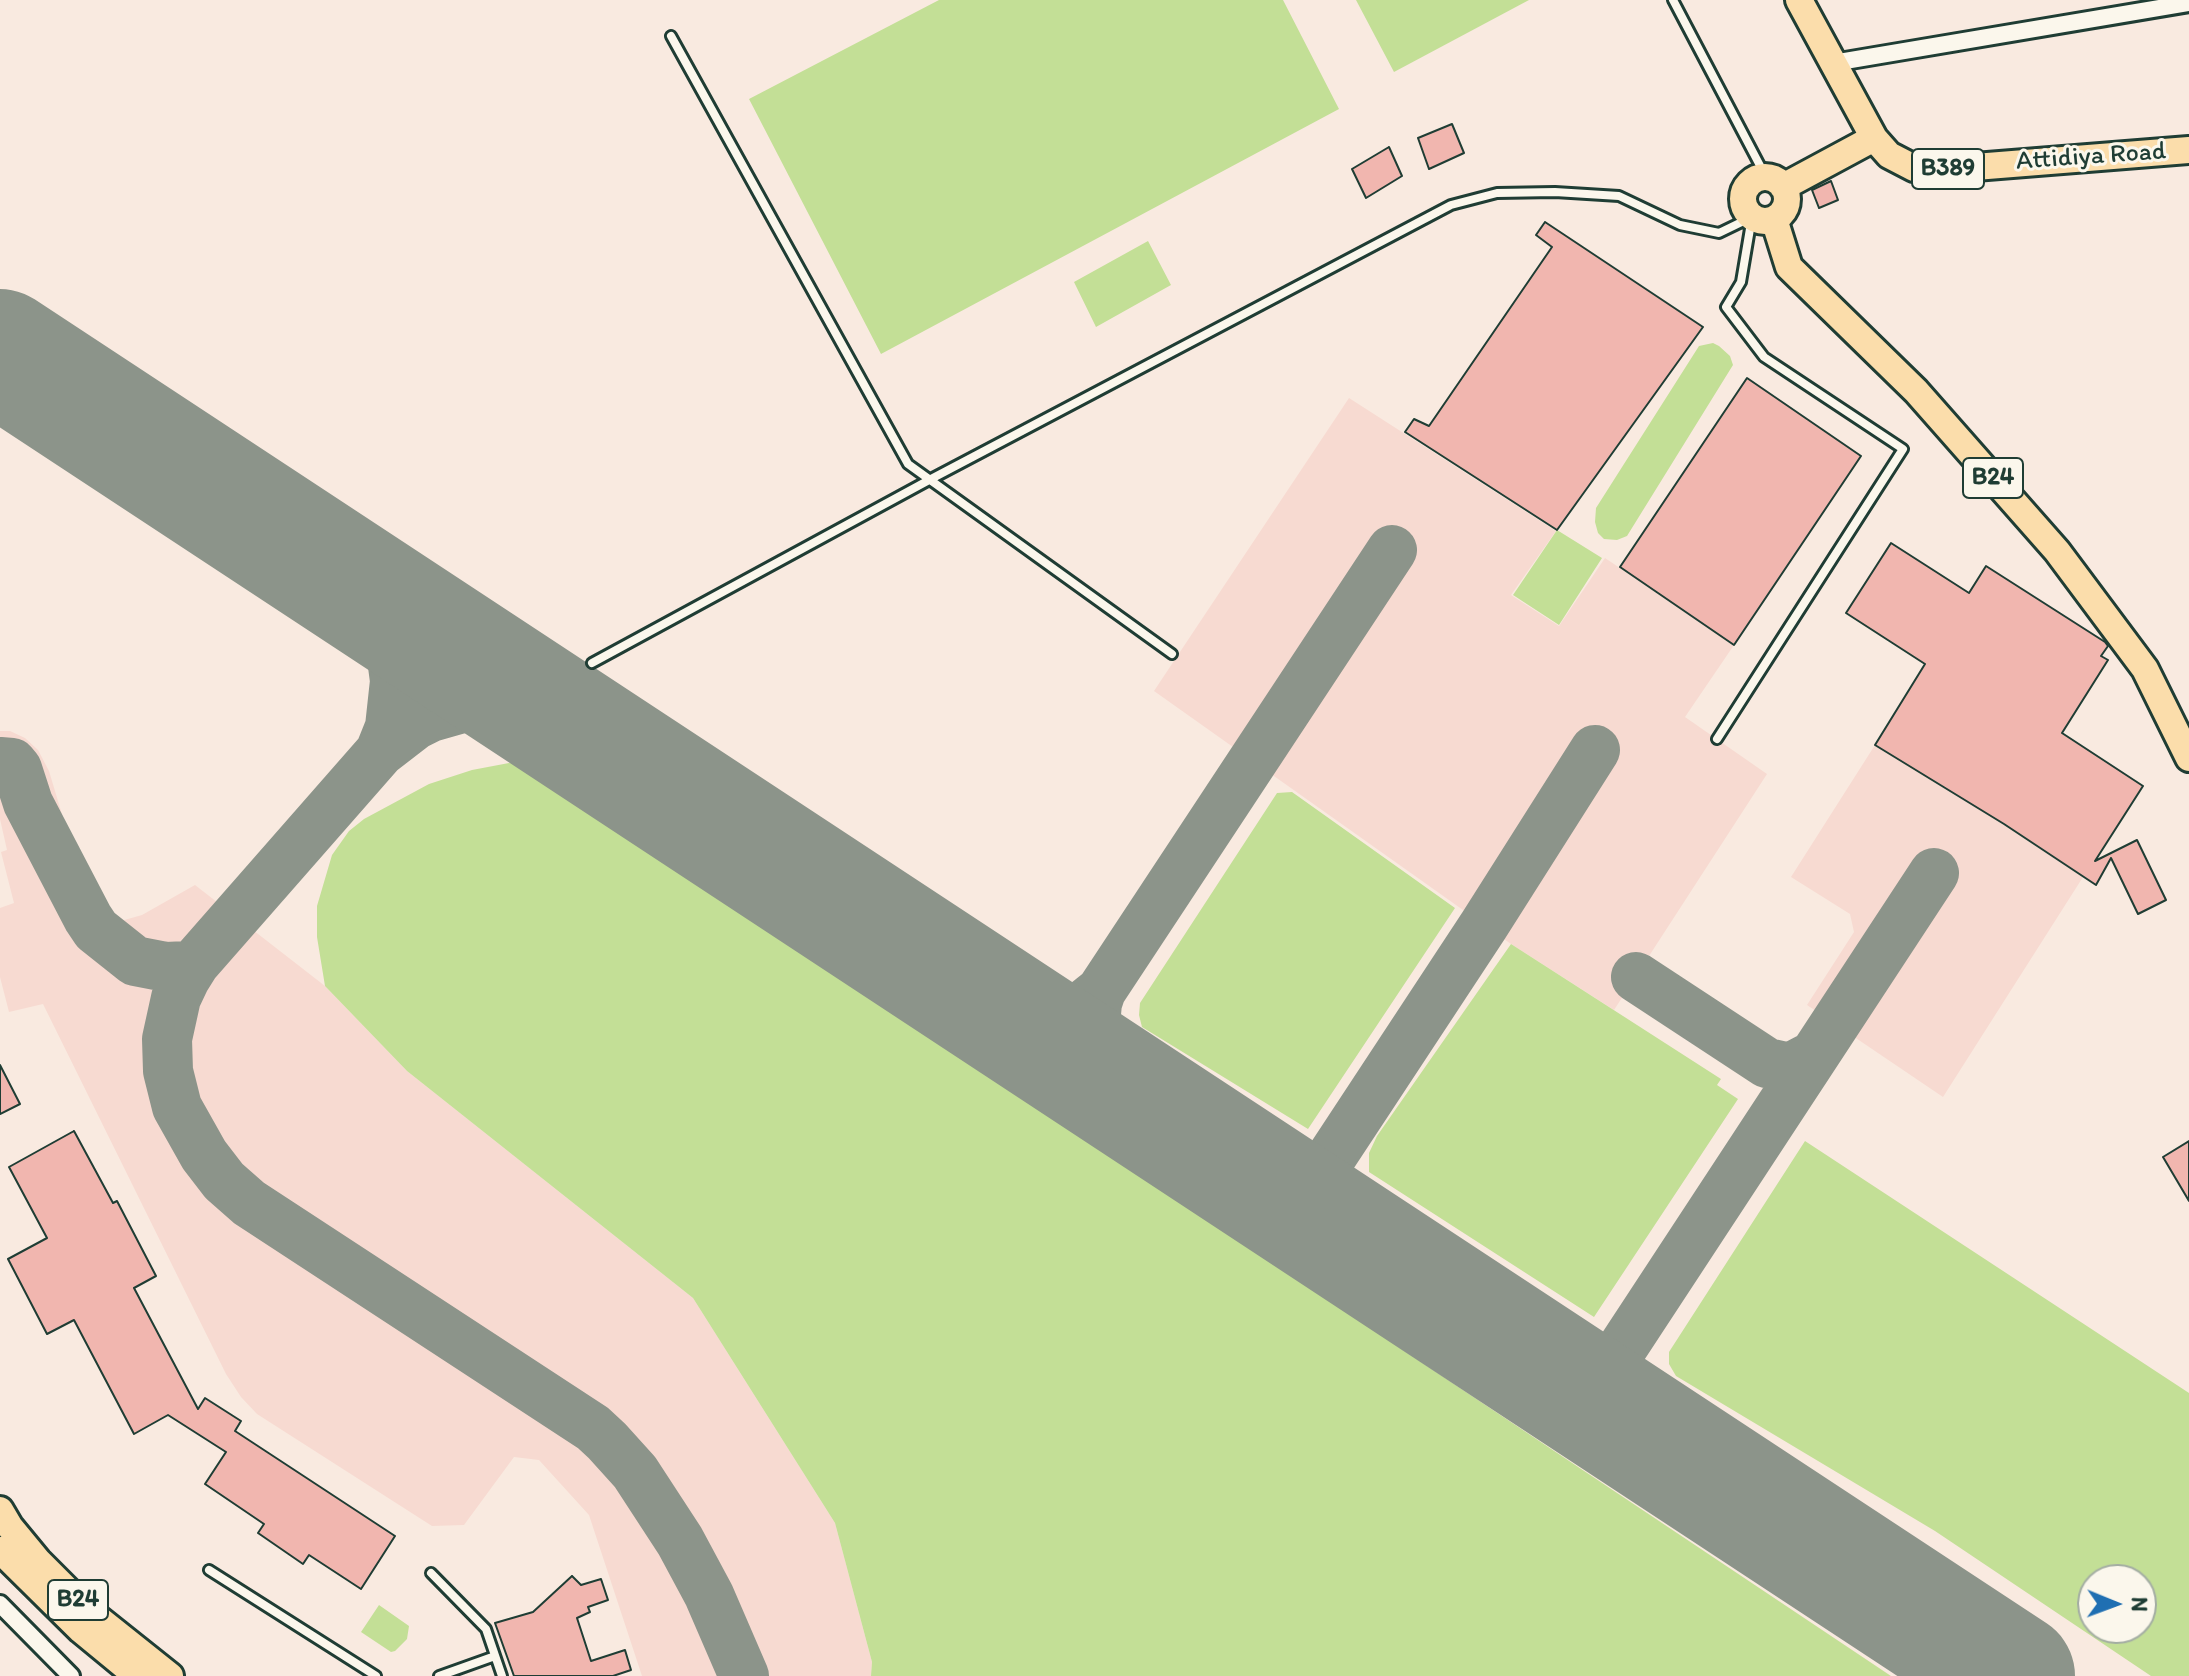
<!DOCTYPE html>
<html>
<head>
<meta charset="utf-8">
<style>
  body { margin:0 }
  #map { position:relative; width:2189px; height:1676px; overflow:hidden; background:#f9eae0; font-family:Itim,sans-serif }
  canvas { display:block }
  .north { position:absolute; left:2077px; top:1564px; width:80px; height:80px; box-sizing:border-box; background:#fbf7ec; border:2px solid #a3ada2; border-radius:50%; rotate:91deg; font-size:22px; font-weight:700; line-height:32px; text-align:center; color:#1f3d34 }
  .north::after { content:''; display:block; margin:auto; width:28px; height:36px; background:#1f6fb2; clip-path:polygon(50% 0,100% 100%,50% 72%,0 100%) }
</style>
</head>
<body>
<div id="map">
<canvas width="2189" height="1676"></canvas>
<div class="north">N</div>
</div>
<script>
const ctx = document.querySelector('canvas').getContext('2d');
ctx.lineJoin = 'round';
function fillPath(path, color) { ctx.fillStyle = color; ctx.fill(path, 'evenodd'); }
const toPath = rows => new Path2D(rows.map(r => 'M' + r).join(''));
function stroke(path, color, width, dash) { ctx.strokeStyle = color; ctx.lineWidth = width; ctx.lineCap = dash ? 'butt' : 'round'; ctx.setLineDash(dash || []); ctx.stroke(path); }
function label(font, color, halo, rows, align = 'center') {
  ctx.font = font + ' Itim,sans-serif'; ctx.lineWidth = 6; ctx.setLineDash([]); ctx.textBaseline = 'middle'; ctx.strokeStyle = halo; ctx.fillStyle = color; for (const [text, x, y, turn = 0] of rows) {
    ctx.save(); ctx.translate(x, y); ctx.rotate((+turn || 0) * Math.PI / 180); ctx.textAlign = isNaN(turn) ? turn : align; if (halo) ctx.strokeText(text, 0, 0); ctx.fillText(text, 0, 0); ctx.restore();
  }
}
const built = toPath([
  [1349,398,1556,531,1511,595,1559,626,1605,558,1734,645,1685,717,1767,774,1614,1010,1511,944,1154,691],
  [0,731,10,731,25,738,38,750,49,771,96,928,142,915,195,885,325,986,407,1071,693,1298,835,1523,872,1662,871,1676,642,1676,589,1515,539,1460,514,1457,464,1525,432,1526,257,1414,241,1397,226,1374,43,1004,9,1012,0,977,0,908,14,903,1,852,7,850,0,819],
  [1875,745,2000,822,2083,877,1943,1097,1807,1005,1854,932,1850,914,1791,877]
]);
const green = toPath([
  [939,0,1283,0,1339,109,881,354,749,99],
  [1356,0,1529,0,1394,72],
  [1148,241,1171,285,1096,327,1074,282],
  [1713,343,1719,346,1730,356,1733,365,1627,536,1617,540,1604,539,1598,533,1595,522,1596,508,1699,346],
  [1557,530,1602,558,1559,625,1513,595],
  [509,763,526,764,1891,1676,871,1676,872,1662,835,1523,693,1298,407,1071,325,986,317,937,317,906,332,855,349,831,364,819,429,784,472,770],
  [1292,792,1455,908,1308,1129,1142,1027,1139,1015,1140,1003,1277,793],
  [1511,944,1721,1079,1717,1085,1738,1099,1594,1317,1369,1172,1369,1153,1377,1136],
  [1805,1141,2189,1393,2189,1676,2151,1676,1935,1531,1676,1376,1669,1364,1669,1352],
  [2093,1580,2141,1580,2141,1628,2093,1628],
  [379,1605,409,1626,407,1639,395,1651,391,1652,361,1632]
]);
const taxiway = toPath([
  [335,572,377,614,389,635,395,681,390,727,380,752,195,963,185,979,176,998,167,1039,168,1071,177,1107,204,1155,224,1181,249,1203,593,1428,607,1441,635,1472,680,1541,709,1595,744,1676],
  [380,752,415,725,431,717,473,705,499,704,526,709,571,727],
  [0,762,12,763,17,769,28,803,88,918,96,930,135,961,166,967,188,966,195,963],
  [1636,977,1767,1063,1790,1068,1813,1056],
  [993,1005,1032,1016,1057,1016,1081,1007,1101,991],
  [1127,1093,1102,1062,1094,1035,1097,1003,1101,991,1392,550],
  [1299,1206,1484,925,1595,750],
  [1590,1397,1934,873]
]);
const runway = toPath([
  [0,352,2012,1676]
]);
const building = toPath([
  [1452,124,1464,153,1429,169,1418,138,1452,124],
  [1389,147,1402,176,1366,198,1352,169,1389,147],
  [1831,181,1838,200,1819,208,1812,190,1831,181],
  [1545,222,1703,327,1557,530,1405,432,1414,419,1429,426,1552,247,1536,235,1545,222],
  [1747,378,1861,456,1734,645,1620,567,1747,378],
  [1891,543,1969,593,1986,566,2105,642,2108,646,2101,656,2108,660,2062,733,2143,786,2095,861,2137,840,2166,900,2138,914,2111,858,2096,885,2004,824,1875,745,1925,664,1846,613,1891,543],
  [0,1065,20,1104,0,1114,0,1065],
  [74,1131,113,1203,117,1201,156,1276,134,1288,198,1409,205,1398,241,1421,235,1431,395,1536,361,1589,309,1555,303,1564,258,1533,264,1524,205,1484,226,1452,168,1415,134,1434,74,1320,47,1334,8,1259,47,1238,9,1167,74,1131],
  [2189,1141,2189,1201,2163,1157,2189,1141],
  [572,1576,581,1585,601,1579,608,1600,588,1607,590,1612,577,1618,591,1661,625,1650,631,1670,613,1676,514,1676,495,1623,533,1612,572,1576]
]);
const lane = toPath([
  [1673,0,1766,177],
  [671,36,908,464,1172,654],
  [592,663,931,479,1451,205,1497,193,1555,192,1619,196,1680,225,1719,233,1752,217,1741,282,1726,307,1764,357,1903,449,1717,739],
  [209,1570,376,1676],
  [431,1573,486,1629,502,1676],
  [439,1676,495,1656]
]);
const street = toPath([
  [1833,63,2189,3],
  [0,1604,71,1676]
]);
const primary = toPath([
  [1799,0,1874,138,1889,155,1914,168,1937,170,2189,150],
  '1743 199a22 22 0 1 1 44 0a22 22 0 1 1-44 0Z',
  [1783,187,1874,138],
  [1774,219,1789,267,1916,391,2057,551,2145,669,2189,758],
  [0,1510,10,1527,38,1561,86,1609,170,1676],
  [0,1550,81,1630,137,1676]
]);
const shields = [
  [1948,169,72],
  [1993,478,60],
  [78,1600,60]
];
const shieldNames = [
  ["B389",1948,169],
  ["B24",1993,478],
  ["B24",78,1600]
];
const streetNames = [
  ["Attidiya Road",2091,157,-4]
];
fillPath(built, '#f7dad1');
fillPath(green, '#c3df96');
stroke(taxiway, '#8c948a', 50);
stroke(runway, '#8c948a', 126);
fillPath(building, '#f1b6af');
stroke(building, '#1f3d34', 2);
stroke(lane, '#1f3d34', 14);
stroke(street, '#1f3d34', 22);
stroke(primary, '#1f3d34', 32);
stroke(lane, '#fbf7ec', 8);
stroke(street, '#fbf7ec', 16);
stroke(primary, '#fbddab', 26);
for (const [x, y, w] of shields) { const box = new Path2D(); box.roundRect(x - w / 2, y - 20, w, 40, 6); ctx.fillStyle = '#fbf7ec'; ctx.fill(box); stroke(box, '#1f3d34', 2); }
label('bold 24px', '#1f3d34', null, shieldNames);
label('26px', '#1f3d34', '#fbf7ec', streetNames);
</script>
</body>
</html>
